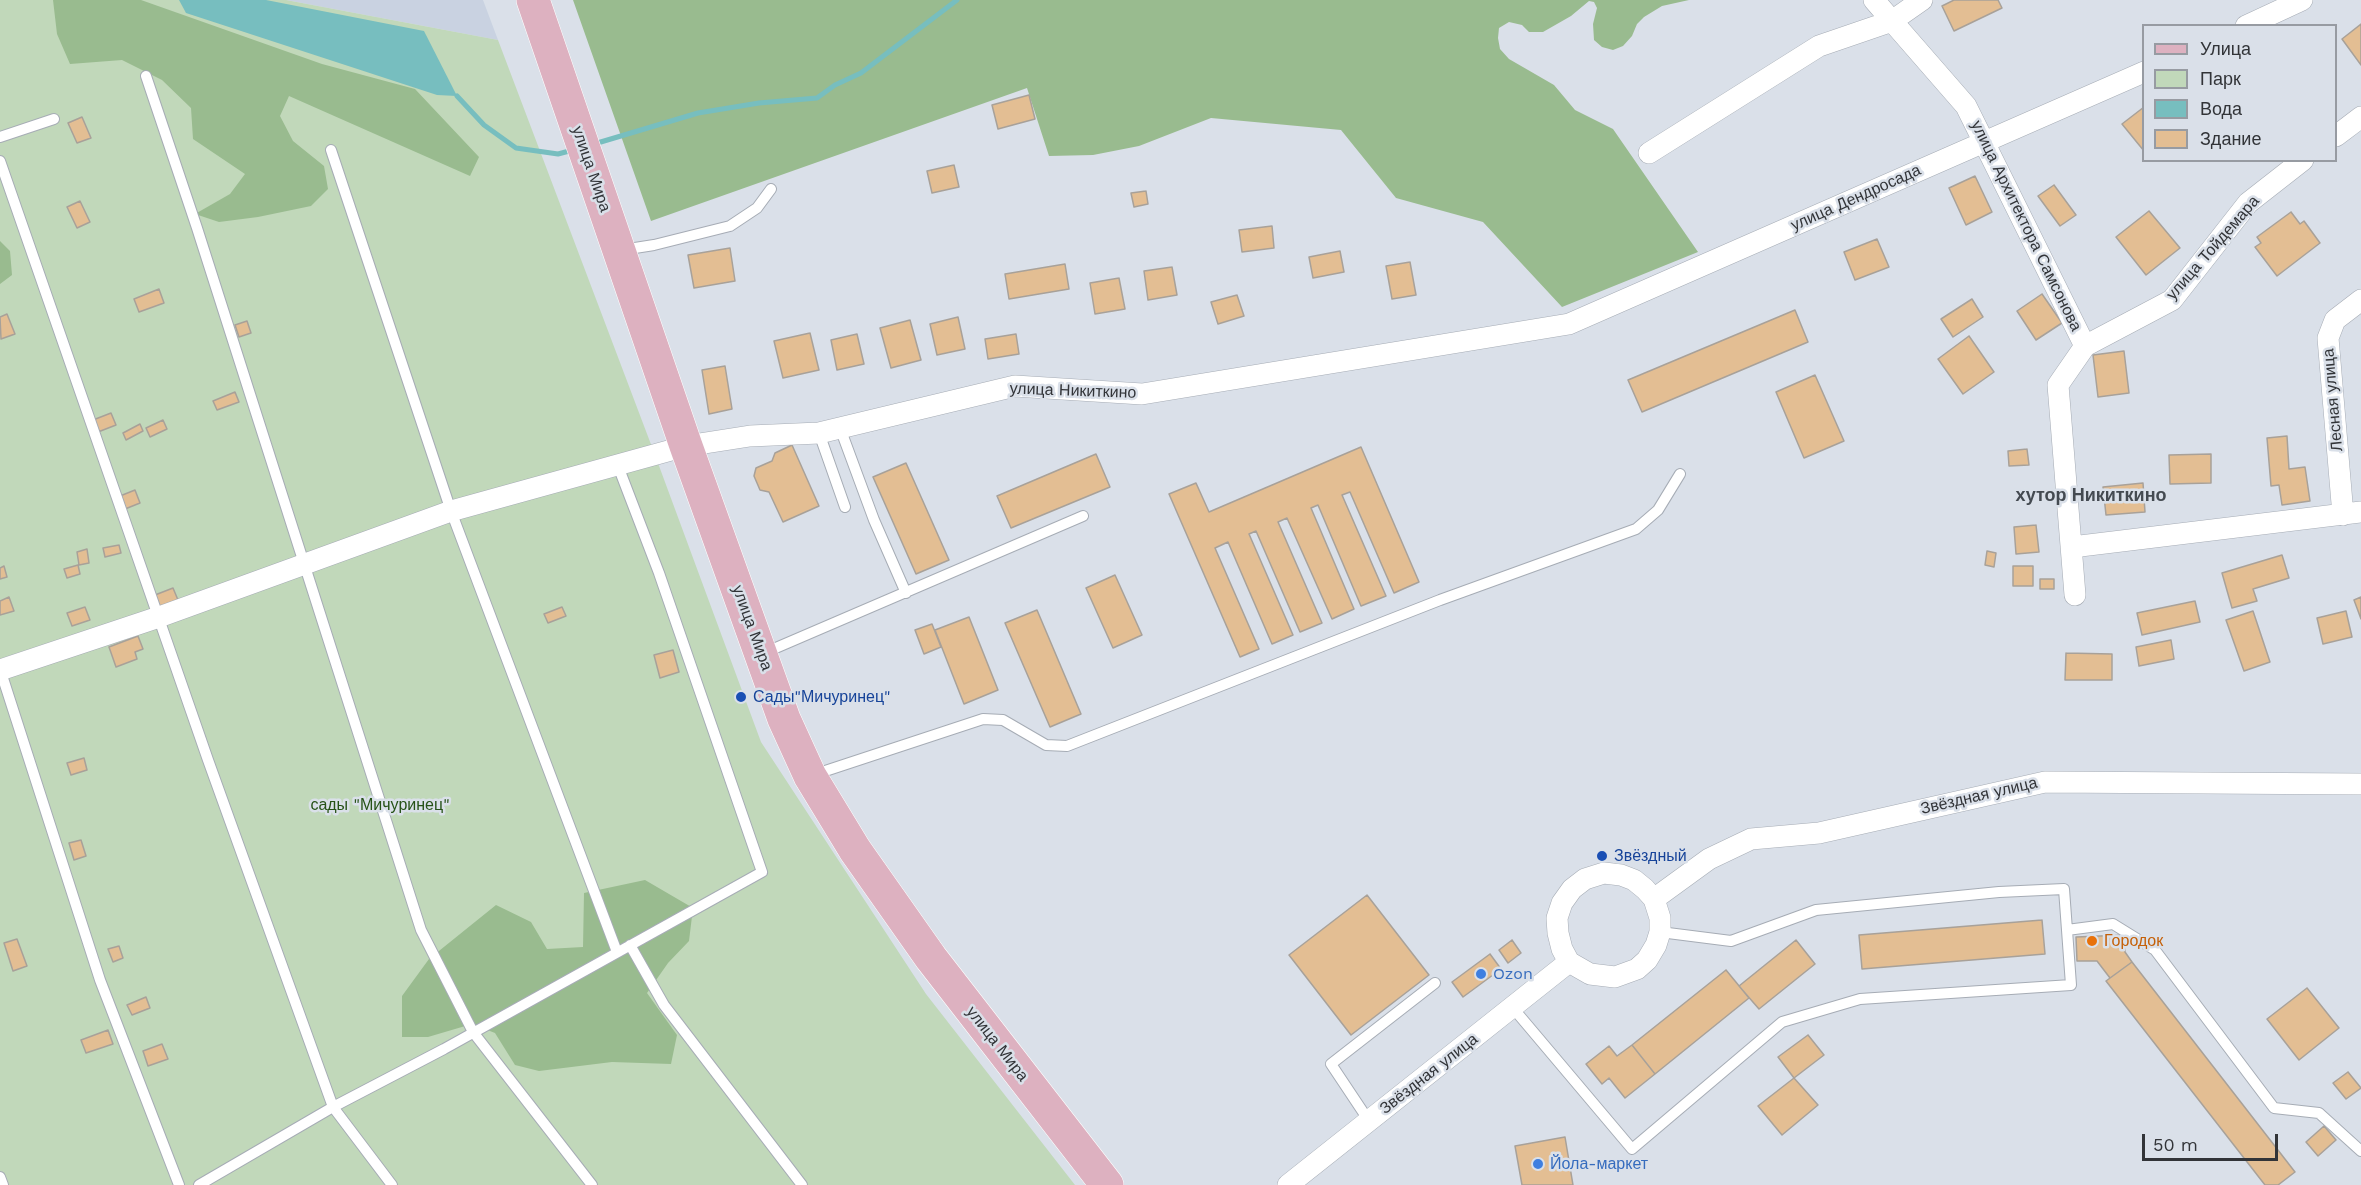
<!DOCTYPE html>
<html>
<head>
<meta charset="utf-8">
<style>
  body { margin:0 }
  #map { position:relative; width:2361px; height:1185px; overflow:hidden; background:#dae0e9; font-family:"Work Sans",sans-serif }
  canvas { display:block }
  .legend { position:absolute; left:2142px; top:24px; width:195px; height:138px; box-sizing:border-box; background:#dae0e9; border:2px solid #979ba2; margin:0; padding:8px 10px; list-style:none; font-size:18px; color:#323438 }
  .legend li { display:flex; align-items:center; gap:12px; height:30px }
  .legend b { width:30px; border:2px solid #979ba2 }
  .scale { position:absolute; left:2142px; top:1134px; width:136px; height:27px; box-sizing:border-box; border:3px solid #323438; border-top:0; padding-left:8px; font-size:18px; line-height:21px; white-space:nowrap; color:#323438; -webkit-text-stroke:4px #dae0e9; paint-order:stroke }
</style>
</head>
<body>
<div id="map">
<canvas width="2361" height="1185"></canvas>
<ul class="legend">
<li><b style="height:8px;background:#ddb1c0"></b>Улица</li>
<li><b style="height:16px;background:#c1d8ba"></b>Парк</li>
<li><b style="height:16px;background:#77bebf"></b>Вода</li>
<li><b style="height:16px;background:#e3be93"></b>Здание</li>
</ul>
<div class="scale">50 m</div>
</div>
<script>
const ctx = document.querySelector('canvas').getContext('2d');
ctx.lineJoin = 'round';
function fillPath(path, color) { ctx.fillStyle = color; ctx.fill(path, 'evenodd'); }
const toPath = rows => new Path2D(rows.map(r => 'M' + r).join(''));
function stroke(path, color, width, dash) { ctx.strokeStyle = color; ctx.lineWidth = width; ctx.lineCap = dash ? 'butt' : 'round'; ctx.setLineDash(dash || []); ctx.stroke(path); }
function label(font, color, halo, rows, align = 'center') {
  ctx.font = font + ' "Work Sans",sans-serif'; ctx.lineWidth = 5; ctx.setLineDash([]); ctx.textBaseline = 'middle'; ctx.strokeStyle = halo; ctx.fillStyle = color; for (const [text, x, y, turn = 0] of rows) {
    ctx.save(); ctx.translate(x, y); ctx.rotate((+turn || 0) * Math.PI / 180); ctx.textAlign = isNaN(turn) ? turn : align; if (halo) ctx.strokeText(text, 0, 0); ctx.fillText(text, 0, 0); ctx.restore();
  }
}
const built = toPath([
  [286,0,483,0,498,40]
]);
const green = toPath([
  [0,0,286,0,498,40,655,455,761,742,926,994,1075,1185,0,1185]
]);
const forest = toPath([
  [53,0,141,0,322,64,415,89,479,157,470,176,289,96,280,116,293,141,324,166,328,189,311,206,258,217,219,222,195,214,230,194,245,174,193,139,191,108,162,80,122,60,70,64,57,34],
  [573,0,1689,0,1662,6,1644,17,1637,24,1632,36,1623,46,1613,50,1602,47,1594,40,1593,24,1597,8,1594,2,1589,1,1571,16,1543,32,1529,32,1522,25,1509,22,1499,28,1498,38,1500,49,1509,59,1554,85,1575,110,1613,129,1698,252,1562,307,1483,222,1396,198,1341,130,1211,118,1139,146,1093,155,1049,156,1027,88,651,221],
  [0,241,10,251,12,275,0,284],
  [645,880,693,908,689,941,668,963,647,993,677,1035,671,1064,612,1062,539,1071,515,1065,495,1033,472,1024,428,1037,402,1037,402,996,429,959,496,905,531,922,547,949,583,947,584,893]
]);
const water = toPath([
  [179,0,266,0,424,31,457,96,437,95,186,13]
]);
const stream = toPath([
  [457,96,484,125,516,148,558,154,573,150],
  [594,144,698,113,759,103,817,98,835,85,861,73,957,0]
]);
const building = toPath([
  [1954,0,1998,0,2002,8,1954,31,1942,6,1954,0],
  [2361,24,2361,65,2342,39,2361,24],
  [1029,95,1035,119,998,129,992,105,1029,95],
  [2144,107,2144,151,2122,124,2144,107],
  [82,117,91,138,77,143,68,123,82,117],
  [954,165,959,187,932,193,927,171,954,165],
  [1975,176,1992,212,1966,225,1949,188,1975,176],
  [2054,185,2076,215,2060,226,2038,196,2054,185],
  [1146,191,1148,204,1134,207,1131,193,1146,191],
  [80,201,90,222,77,228,67,207,80,201],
  [2149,211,2180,248,2146,275,2116,237,2149,211],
  [2291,212,2300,224,2304,221,2320,243,2277,276,2255,247,2261,243,2257,237,2291,212],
  [1272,226,1274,248,1242,252,1239,230,1272,226],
  [1877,239,1889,267,1855,280,1844,252,1877,239],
  [730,248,735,281,694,288,688,255,730,248],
  [1340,251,1344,272,1313,278,1309,257,1340,251],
  [1410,262,1416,295,1392,299,1386,266,1410,262],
  [1065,264,1069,289,1009,299,1005,274,1065,264],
  [1172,267,1177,295,1148,300,1144,271,1172,267],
  [1119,278,1125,309,1095,314,1090,283,1119,278],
  [159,289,164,303,139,312,134,299,159,289],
  [2042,294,2062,323,2036,340,2017,311,2042,294],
  [1237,295,1244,316,1218,324,1211,302,1237,295],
  [1972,299,1983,317,1953,337,1941,319,1972,299],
  [1795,310,1808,342,1642,412,1628,380,1795,310],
  [7,314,15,334,1,339,0,317,7,314],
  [958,317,965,349,937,355,930,324,958,317],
  [910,320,921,360,891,368,880,328,910,320],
  [247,321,251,333,239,337,235,325,247,321],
  [810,333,819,370,783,378,774,341,810,333],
  [857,334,864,364,837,370,831,340,857,334],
  [1016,334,1019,354,988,359,985,339,1016,334],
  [1969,336,1994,372,1963,394,1938,359,1969,336],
  [2124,351,2129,393,2098,397,2093,355,2124,351],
  [725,366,732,409,709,414,702,370,725,366],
  [1815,375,1844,441,1804,458,1776,392,1815,375],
  [235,392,239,402,217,410,213,401,235,392],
  [111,413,116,425,98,432,93,420,111,413],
  [163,420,167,429,150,437,146,428,163,420],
  [140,424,143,431,126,440,123,433,140,424],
  [2287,436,2289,469,2305,467,2310,501,2282,505,2279,485,2271,486,2267,438,2287,436],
  [792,445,819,506,783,522,769,492,760,490,754,476,756,468,772,461,775,453,792,445],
  [1361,447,1419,582,1394,593,1350,492,1342,495,1386,596,1361,606,1318,505,1311,508,1354,609,1332,619,1287,518,1278,522,1322,623,1300,632,1256,531,1249,534,1293,635,1272,644,1228,542,1215,548,1259,649,1240,657,1169,494,1196,483,1209,512,1361,447],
  [2027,449,2029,465,2009,466,2008,451,2027,449],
  [1096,454,1110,487,1011,528,997,496,1096,454],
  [2211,454,2211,483,2170,484,2169,455,2211,454],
  [906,463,949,560,916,574,873,477,906,463],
  [2143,483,2145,512,2106,515,2103,487,2143,483],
  [135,490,140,503,125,509,120,496,135,490],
  [2036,525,2039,552,2016,554,2014,527,2036,525],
  [119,545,121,553,105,557,103,548,119,545],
  [87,549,89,563,79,565,77,552,87,549],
  [1987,551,1996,553,1994,567,1985,565,1987,551],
  [2282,555,2289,578,2253,589,2257,601,2232,608,2222,573,2282,555],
  [78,565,80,574,67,578,64,569,78,565],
  [4,566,7,577,0,579,0,568,4,566],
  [2013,566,2033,566,2033,586,2013,586,2013,566],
  [1115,575,1142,635,1113,648,1086,588,1115,575],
  [2040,579,2054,579,2054,589,2040,589,2040,579],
  [173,588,178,600,160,607,155,595,173,588],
  [9,597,14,611,0,615,0,601,9,597],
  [2361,597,2361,619,2354,600,2361,597],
  [2195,601,2200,622,2142,635,2137,613,2195,601],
  [85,607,90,620,72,626,67,613,85,607],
  [562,607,566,616,548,623,544,614,562,607],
  [1037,610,1081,714,1050,727,1005,623,1037,610],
  [2253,611,2270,662,2244,671,2226,620,2253,611],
  [2346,611,2352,637,2323,644,2317,618,2346,611],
  [969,617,998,690,964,704,935,630,969,617],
  [932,624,941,647,924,654,915,630,932,624],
  [138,636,143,649,135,652,137,659,116,667,109,647,138,636],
  [2171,640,2174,659,2139,666,2136,647,2171,640],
  [673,650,679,672,660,678,654,655,673,650],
  [2066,653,2112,654,2112,680,2065,680,2066,653],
  [84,758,87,770,71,775,67,763,84,758],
  [81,840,86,856,74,860,69,843,81,840],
  [1367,895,1429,975,1351,1035,1289,955,1367,895],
  [2042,920,2045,954,1862,969,1859,935,2042,920],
  [2124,935,2125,952,2132,962,2110,978,2097,961,2077,961,2076,937,2124,935],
  [17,939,27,966,13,971,4,943,17,939],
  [1512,940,1521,953,1508,963,1499,950,1512,940],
  [1796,940,1815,964,1759,1009,1739,986,1796,940],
  [119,946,123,958,113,962,108,949,119,946],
  [1490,954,1501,969,1463,997,1452,982,1490,954],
  [2132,962,2295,1172,2278,1185,2265,1185,2106,981,2132,962],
  [1726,970,1749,998,1655,1074,1632,1045,1726,970],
  [2307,988,2339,1028,2299,1060,2267,1019,2307,988],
  [146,997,150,1008,132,1015,127,1005,146,997],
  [108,1030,113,1044,86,1053,81,1040,108,1030],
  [1808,1035,1824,1055,1794,1078,1778,1057,1808,1035],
  [162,1044,168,1059,148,1066,143,1051,162,1044],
  [1632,1045,1655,1074,1625,1098,1609,1078,1602,1084,1586,1064,1609,1046,1617,1056,1632,1045],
  [2348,1072,2361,1088,2346,1099,2333,1083,2348,1072],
  [1794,1078,1818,1105,1782,1135,1758,1106,1794,1078],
  [2324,1126,2336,1140,2318,1156,2306,1142,2324,1126],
  [1565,1137,1573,1185,1522,1185,1515,1146,1565,1137]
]);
const lane = toPath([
  [146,76,197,228,421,930,473,1032,592,1185],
  [0,137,54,119],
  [331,150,451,511,617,952],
  [0,161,208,760,333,1107,392,1185],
  [622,250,654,245,730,226,757,208,771,189],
  [840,428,874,520,906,593],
  [819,433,845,507],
  [764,653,1083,516],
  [0,669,100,980,179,1185],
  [813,775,983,719,1003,720,1046,745,1067,746,1440,600,1636,529,1658,510,1680,474],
  [2067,930,2113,924,2155,950,2274,1108,2319,1113,2361,1151],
  [630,945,664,1005,802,1185],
  [1513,1008,1632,1149,1782,1022,1860,999,2071,985,2064,889,1999,892,1816,910,1731,941,1660,932],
  [1369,1121,1331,1064,1435,983],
  [0,1177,3,1185],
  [199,1185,333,1107,444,1049,762,872,659,573,618,466]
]);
const street = toPath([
  [1922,0,1892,21,1966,106,2085,346,2058,385,2075,595],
  [2246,26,2302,0],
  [2336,136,2361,117],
  [1649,153,1819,46,1892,21,1874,0],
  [2085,346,2172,300,2248,203,2303,160],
  [2343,515,2328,338,2335,320,2361,300],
  [2072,547,2361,512],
  [0,670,159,617,451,511,686,446,750,436,819,433,1015,386,1142,394,1569,324,2144,72],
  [1604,873,1621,875,1634,880,1645,889,1654,899,1660,918,1660,932,1656,945,1647,960,1637,969,1615,977,1590,974,1569,962,1562,949,1558,933,1557,918,1562,903,1572,889,1585,879,1604,873],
  [1654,899,1709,859,1751,839,1819,833,2045,782,2361,784],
  [1288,1185,1569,962]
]);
const primary = toPath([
  [533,0,686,446,784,719,810,776,855,850,931,958,1107,1185]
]);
const markers = [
  [741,697,6,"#1a4fb4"],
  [1602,856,6,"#1a4fb4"],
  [2092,941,6,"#e8710a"],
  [1481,974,6,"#3f7fe0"],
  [1538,1164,6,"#3f7fe0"]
];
const streetNames = [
  ["улица Мира",591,169,71],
  ["улица Дендросада",1856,198,-24],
  ["улица Архитектора Самсонова",2026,226,64],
  ["улица Тойдемара",2213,248,-49],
  ["улица Никиткино",1073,391,2],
  ["Лесная улица",2333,400,-95],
  ["улица Мира",752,628,70],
  ["Звёздная улица",1979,796,-13],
  ["улица Мира",997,1044,52],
  ["Звёздная улица",1429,1074,-38]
];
const transitNames = [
  ["Сады\"Мичуринец\"",753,697],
  ["Звёздный",1614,856]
];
const parkNames = [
  ["сады \"Мичуринец\"",380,805]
];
const foodNames = [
  ["Городок",2104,941]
];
const shopNames = [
  ["Ozon",1493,974],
  ["Йола-маркет",1550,1164]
];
const neighbourhoodNames = [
  ["хутор Никиткино",2091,496]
];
fillPath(built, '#c9d2e1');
fillPath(green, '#c1d8ba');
fillPath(forest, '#99bb8f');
fillPath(water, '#77bebf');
stroke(stream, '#77bebf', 5);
fillPath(building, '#e3be93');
stroke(building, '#a8a199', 1.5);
stroke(lane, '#a6acb5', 12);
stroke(street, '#a6acb5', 22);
stroke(primary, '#fff', 34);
stroke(lane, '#fff', 10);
stroke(street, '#fff', 21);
stroke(primary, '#ddb1c0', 33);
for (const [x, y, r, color] of markers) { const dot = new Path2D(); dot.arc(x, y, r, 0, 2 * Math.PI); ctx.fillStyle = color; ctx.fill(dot); stroke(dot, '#dae0e9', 2); }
label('16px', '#323438', '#dae0e9', streetNames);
label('16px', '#164399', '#dae0e9', transitNames, 'left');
label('16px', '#265217', '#dae0e9', parkNames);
label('16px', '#c56008', '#dae0e9', foodNames, 'left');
label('16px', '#366cbe', '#dae0e9', shopNames, 'left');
label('bold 18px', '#444a51', '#dae0e9', neighbourhoodNames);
</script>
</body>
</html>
